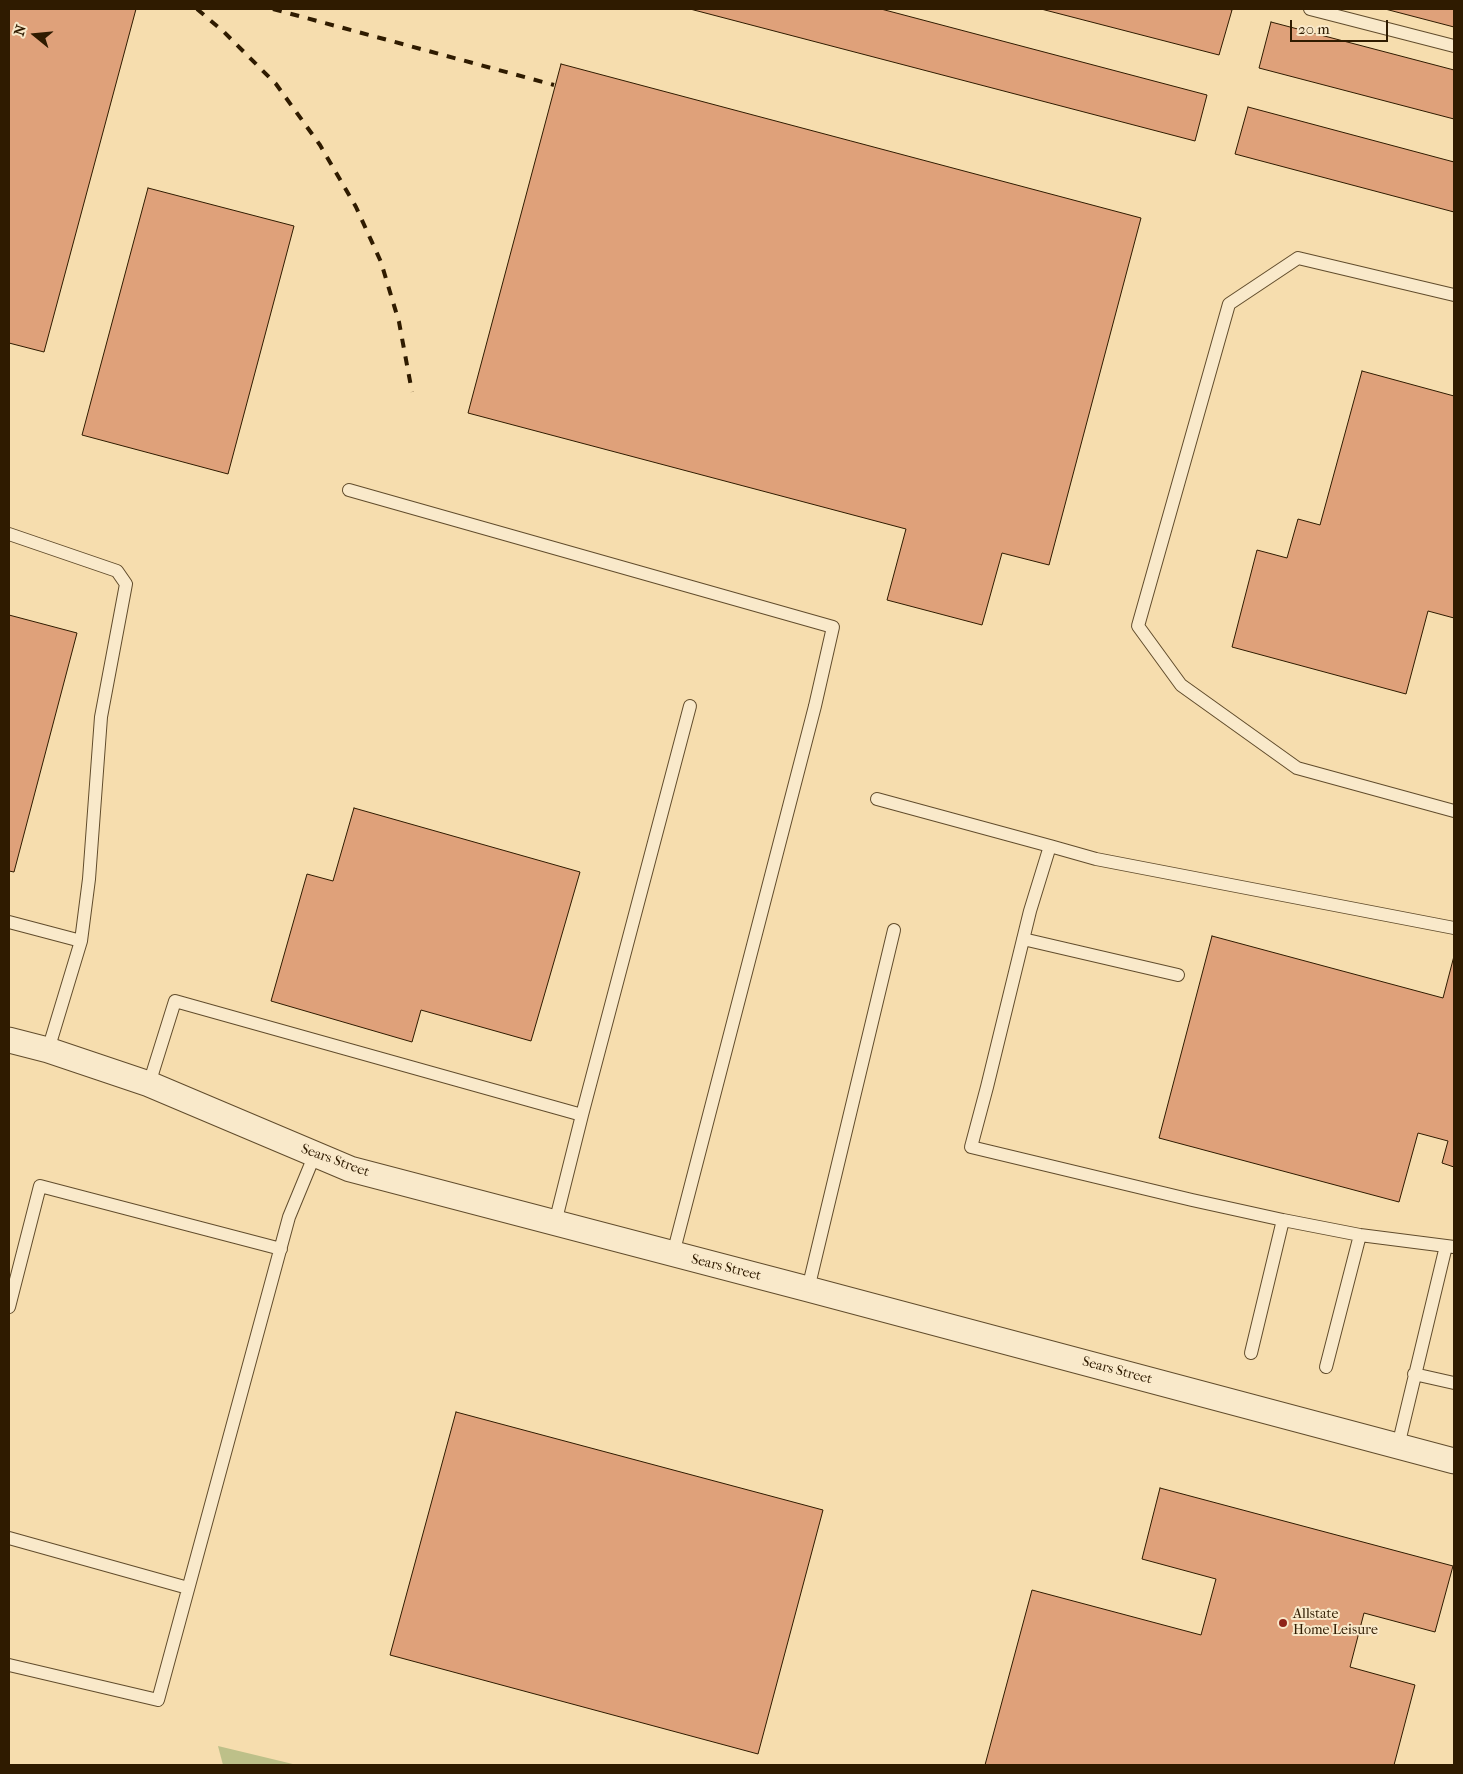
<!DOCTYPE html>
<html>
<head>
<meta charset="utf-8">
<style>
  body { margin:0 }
  #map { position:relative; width:1463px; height:1774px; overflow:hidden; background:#f6ddae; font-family:"IM FELL French Canon",serif }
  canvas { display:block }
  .frame { position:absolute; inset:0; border:10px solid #2f1b00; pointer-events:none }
  .north { position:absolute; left:10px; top:10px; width:50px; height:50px; -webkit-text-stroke:4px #f9e9ca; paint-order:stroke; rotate:287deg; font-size:14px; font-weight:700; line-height:20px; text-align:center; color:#2f1b00 }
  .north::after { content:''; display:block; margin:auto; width:18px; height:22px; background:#2f1b00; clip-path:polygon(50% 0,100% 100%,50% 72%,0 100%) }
  .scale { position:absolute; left:1290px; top:20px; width:98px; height:22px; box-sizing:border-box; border:2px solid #2f1b00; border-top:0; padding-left:6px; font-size:15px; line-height:18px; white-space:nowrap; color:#2f1b00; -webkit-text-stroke:4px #f9e9ca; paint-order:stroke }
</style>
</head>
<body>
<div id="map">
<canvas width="1463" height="1774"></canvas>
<div class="frame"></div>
<div class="north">N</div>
<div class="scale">20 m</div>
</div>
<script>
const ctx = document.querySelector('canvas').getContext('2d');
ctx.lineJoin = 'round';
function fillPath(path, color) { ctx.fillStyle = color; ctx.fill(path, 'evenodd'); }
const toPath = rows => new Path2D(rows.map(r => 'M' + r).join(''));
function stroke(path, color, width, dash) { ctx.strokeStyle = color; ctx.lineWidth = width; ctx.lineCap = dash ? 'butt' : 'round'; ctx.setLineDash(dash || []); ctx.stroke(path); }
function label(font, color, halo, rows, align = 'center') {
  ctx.font = font + ' "IM FELL French Canon",serif'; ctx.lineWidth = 4; ctx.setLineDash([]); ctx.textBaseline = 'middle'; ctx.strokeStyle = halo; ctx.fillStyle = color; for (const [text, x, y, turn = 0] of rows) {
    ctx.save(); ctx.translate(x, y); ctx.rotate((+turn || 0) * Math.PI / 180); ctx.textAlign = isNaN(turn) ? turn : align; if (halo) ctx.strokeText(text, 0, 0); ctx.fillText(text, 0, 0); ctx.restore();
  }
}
const green = toPath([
  [218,1746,297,1765,223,1765]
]);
const building = toPath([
  [9,9,136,9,44,352,9,343,9,9],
  [690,9,881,9,1207,95,1195,141,690,9],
  [1041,9,1228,9,1232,10,1219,55,1041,9],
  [1385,9,1454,9,1454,27,1385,9],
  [1271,22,1454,70,1454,119,1259,68,1271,22],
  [561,64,1141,218,1049,565,1002,553,982,625,887,600,906,529,468,413,561,64],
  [1248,107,1454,162,1454,212,1235,154,1248,107],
  [148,188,294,226,228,474,82,435,148,188],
  [1362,371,1454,396,1454,618,1428,611,1406,694,1232,647,1257,550,1287,558,1298,519,1320,525,1362,371],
  [9,615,77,633,14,872,9,871,9,615],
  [354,808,580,872,531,1041,421,1010,412,1042,271,1001,307,874,333,881,354,808],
  [1212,936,1443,998,1454,956,1454,1167,1442,1163,1448,1141,1418,1133,1399,1202,1159,1138,1212,936],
  [456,1412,823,1510,758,1754,390,1655,456,1412],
  [1160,1488,1453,1566,1435,1632,1364,1613,1350,1667,1415,1685,1394,1765,985,1765,1032,1590,1201,1635,1216,1579,1142,1559,1160,1488]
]);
const service = toPath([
  [1310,9,1454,46],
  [1454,295,1298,258,1229,304,1138,626,1181,685,1297,768,1454,811],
  [349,490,833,627,815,706,673,1254],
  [9,534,117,571,126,584,101,717,89,879,81,941,48,1050],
  [877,799,1050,846],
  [9,922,81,941],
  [1454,928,1096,859,1050,846,1030,911,987,1087,971,1147,1192,1200,1283,1220,1360,1235,1454,1247],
  [1023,939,1178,975],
  [149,1084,175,1001,582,1115,555,1223],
  [582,1115,690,706],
  [808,1289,894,930],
  [9,1307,40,1186,281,1249],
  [1251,1353,1283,1220],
  [1326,1367,1360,1235],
  [1414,1374,1454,1383],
  [1398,1446,1446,1246],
  [9,1538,188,1588],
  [9,1665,158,1700,289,1217,315,1154]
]);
const minor = toPath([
  [9,1040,48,1050,149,1084,350,1169,808,1289,1454,1461]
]);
const rail = toPath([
  [197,9,224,32,276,84,320,145,356,207,381,262,399,322,412,392],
  [273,9,554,85]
]);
const markers = [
  [1283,1623,5,"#8f2418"]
];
const streetNames = [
  ["Sears Street",335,1161,20],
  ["Sears Street",726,1268,14],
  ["Sears Street",1117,1371,15]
];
const poiNames = [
  ["Allstate",1293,1615],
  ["Home Leisure",1293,1631]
];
fillPath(green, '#bdc089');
fillPath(building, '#dfa17a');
stroke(building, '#2f1b00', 1);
stroke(service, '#614c2c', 14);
stroke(minor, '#614c2c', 27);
stroke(service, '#f9e9ca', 12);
stroke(minor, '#f9e9ca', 25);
stroke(rail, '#2f1b00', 4, [9, 9]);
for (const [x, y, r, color] of markers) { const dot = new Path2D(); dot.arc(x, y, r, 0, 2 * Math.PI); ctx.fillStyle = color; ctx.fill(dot); stroke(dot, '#f9e9ca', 2); }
label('14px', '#2f1b00', '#f9e9ca', streetNames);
label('14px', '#2f1b00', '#f9e9ca', poiNames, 'left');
</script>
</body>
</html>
